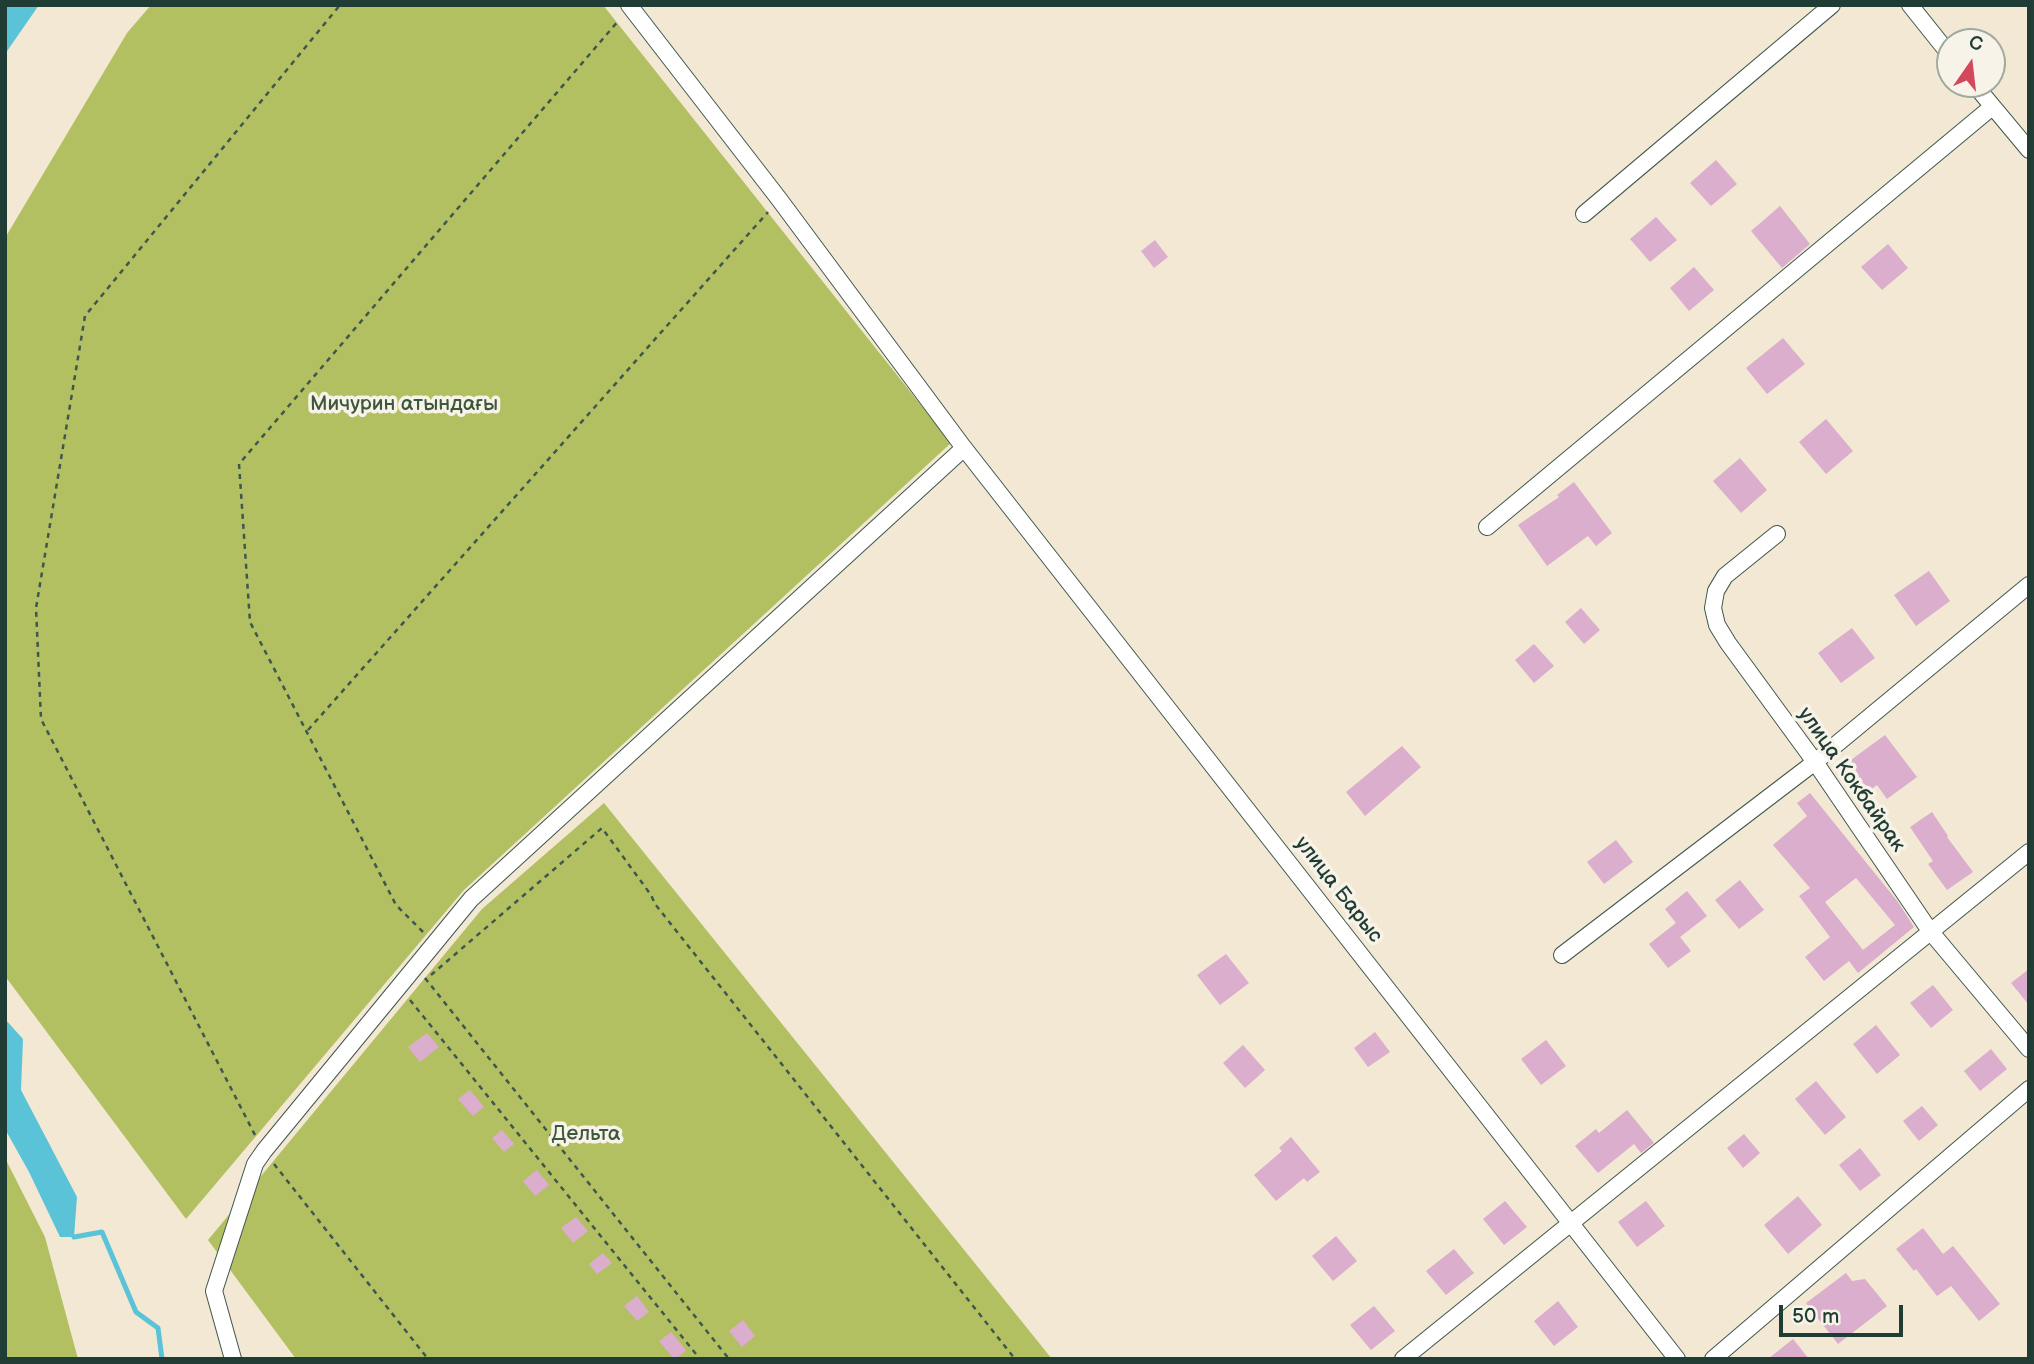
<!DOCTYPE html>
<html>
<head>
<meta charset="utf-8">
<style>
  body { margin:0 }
  #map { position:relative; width:2034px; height:1364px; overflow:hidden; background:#f2e8d3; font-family:"Balsamiq Sans",sans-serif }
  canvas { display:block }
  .frame { position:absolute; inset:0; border:7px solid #1f3d34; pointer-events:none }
  .north { position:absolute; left:1936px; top:28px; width:70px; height:70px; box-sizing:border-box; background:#f7f3e8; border:2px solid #a1aaa0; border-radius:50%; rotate:14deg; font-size:19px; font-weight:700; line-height:28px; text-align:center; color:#1f3d34 }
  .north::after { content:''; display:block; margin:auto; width:24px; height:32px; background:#d1495b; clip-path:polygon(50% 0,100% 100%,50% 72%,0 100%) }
  .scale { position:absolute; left:1779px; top:1305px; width:124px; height:32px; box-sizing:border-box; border:4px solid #1f3d34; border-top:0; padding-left:9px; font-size:21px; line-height:24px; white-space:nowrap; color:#1f3d34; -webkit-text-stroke:5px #f7f3e8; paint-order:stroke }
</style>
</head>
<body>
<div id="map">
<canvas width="2034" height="1364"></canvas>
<div class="frame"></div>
<div class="north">С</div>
<div class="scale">50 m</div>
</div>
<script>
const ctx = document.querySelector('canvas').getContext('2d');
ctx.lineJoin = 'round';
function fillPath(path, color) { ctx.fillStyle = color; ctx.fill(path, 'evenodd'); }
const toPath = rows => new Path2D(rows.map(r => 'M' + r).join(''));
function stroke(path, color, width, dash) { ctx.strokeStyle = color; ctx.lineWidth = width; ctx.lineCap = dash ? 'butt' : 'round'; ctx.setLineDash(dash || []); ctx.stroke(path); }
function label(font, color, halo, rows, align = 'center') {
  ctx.font = font + ' "Balsamiq Sans",sans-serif'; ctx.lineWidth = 7; ctx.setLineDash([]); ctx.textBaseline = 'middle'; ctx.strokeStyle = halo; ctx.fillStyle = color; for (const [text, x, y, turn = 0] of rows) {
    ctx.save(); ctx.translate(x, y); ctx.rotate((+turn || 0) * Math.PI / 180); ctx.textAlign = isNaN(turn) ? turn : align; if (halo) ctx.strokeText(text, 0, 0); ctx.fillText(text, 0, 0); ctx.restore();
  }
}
const green = toPath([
  [151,5,603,5,951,443,464,890,186,1219,5,976,5,238,127,33],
  [604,803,1052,1359,296,1359,208,1240,482,909],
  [5,1158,45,1237,78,1359,5,1359]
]);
const water = toPath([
  [5,5,39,5,5,54],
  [5,1019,23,1039,21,1090,77,1197,74,1237,60,1237,29,1172,5,1129]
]);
const stream = toPath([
  [74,1237,102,1232,136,1312,158,1328,162,1359]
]);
const building = toPath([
  [1716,160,1737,184,1711,206,1690,183],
  [1780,206,1810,244,1782,268,1751,231],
  [1656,217,1677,240,1650,262,1630,239],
  [1155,240,1168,257,1154,268,1141,251],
  [1888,244,1908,268,1882,290,1861,267],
  [1694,267,1714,290,1689,311,1670,288],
  [1783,338,1805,364,1767,394,1746,368],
  [1826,419,1853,451,1826,474,1799,442],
  [1740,458,1767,490,1741,513,1713,481],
  [1574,482,1612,533,1596,546,1588,536,1547,566,1518,525,1559,497,1557,495],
  [1929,571,1950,601,1916,626,1894,595],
  [1581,608,1600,630,1584,644,1565,622],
  [1852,628,1875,658,1841,683,1818,653],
  [1534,644,1554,666,1534,683,1515,660],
  [1885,735,1917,777,1887,799,1877,785,1861,797,1840,768],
  [1402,746,1421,767,1365,816,1346,792],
  [1810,793,1898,902,1914,927,1858,973,1849,961,1824,981,1805,957,1830,937,1799,896,1810,888,1773,845,1807,816,1797,803],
  [1856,878,1895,925,1863,950,1825,902],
  [1932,812,1948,836,1947,837,1973,872,1947,890,1928,864,1933,861,1910,827],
  [1616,840,1633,862,1604,884,1587,862],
  [1740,880,1764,910,1739,929,1715,900],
  [1687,891,1707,916,1680,937,1691,951,1668,968,1649,944,1676,923,1665,909],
  [1226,954,1249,983,1220,1005,1197,975],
  [2029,969,2029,1005,2011,983],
  [1933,985,1953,1010,1931,1028,1910,1003],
  [1876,1025,1900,1055,1877,1074,1853,1044],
  [1375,1032,1390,1052,1368,1067,1354,1048],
  [427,1033,439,1047,420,1062,408,1047],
  [1546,1040,1566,1066,1541,1085,1521,1059],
  [1243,1045,1265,1070,1245,1088,1223,1063],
  [1991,1049,2007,1069,1980,1091,1964,1071],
  [1816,1081,1846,1117,1825,1135,1795,1099],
  [470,1090,484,1107,473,1116,458,1099],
  [1922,1106,1938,1125,1919,1141,1903,1121],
  [1627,1110,1654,1143,1641,1153,1634,1144,1598,1173,1575,1146,1596,1129,1599,1133],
  [502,1130,514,1144,504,1152,492,1138],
  [1744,1134,1760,1153,1743,1168,1727,1148],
  [1291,1137,1320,1172,1307,1182,1304,1178,1276,1201,1254,1175,1282,1151,1279,1148],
  [1860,1148,1881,1175,1860,1191,1839,1165],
  [537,1170,549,1185,535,1196,523,1181],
  [1798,1196,1822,1225,1788,1254,1764,1225],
  [1505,1201,1527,1227,1504,1245,1483,1219],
  [1646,1201,1665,1226,1637,1247,1618,1222],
  [576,1217,588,1231,573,1243,561,1228],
  [1923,1228,1943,1254,1953,1246,2000,1304,1979,1321,1951,1286,1937,1296,1916,1269,1914,1271,1896,1249],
  [1336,1236,1357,1261,1333,1281,1312,1256],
  [1454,1249,1474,1273,1446,1295,1426,1271],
  [603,1253,612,1263,597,1274,589,1264],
  [1846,1273,1852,1281,1865,1279,1887,1306,1838,1344,1806,1303],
  [637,1296,649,1312,637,1321,624,1306],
  [1558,1301,1578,1327,1554,1346,1534,1321],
  [1374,1306,1395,1331,1371,1350,1350,1325],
  [743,1320,755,1336,742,1347,729,1331],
  [671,1332,686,1350,676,1359,674,1359,659,1341],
  [1793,1339,1809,1359,1768,1359]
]);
const path = toPath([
  [308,730,768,212],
  [423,932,396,905,250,622,239,464,619,20],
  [431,975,602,828,651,895,655,904,1015,1359],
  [425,978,729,1359],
  [410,1000,700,1359],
  [255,1135,41,719,36,608,85,316,340,5],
  [274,1164,428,1359]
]);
const minor = toPath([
  [629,5,779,199,964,448,1677,1359],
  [1910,5,1950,55],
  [1974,84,2029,150],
  [1584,214,1832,5],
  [1487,527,1992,107],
  [1777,534,1725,576,1716,591,1713,608,1717,625,1728,643,1815,762,1930,931,2029,1049],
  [1562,955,1815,762,2029,585],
  [233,1359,214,1291,255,1164,264,1151,471,899,964,448],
  [1403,1359,2029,852],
  [1713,1359,2029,1089]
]);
const parkNames = [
  ["Мичурин атындағы",404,405],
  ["Дельта",586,1135]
];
const streetNames = [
  ["улица Кокбайрак",1851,780,55],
  ["улица Барыс",1338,890,52]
];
fillPath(green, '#b3c062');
fillPath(water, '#5bc3d8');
stroke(stream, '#5bc3d8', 5);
fillPath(building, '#daaecc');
stroke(minor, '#3f574c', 18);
stroke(path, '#3f574c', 2.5, [5, 5]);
stroke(minor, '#fff', 16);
label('21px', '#3d573d', '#f7f3e8', parkNames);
label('21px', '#1f3d34', '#f7f3e8', streetNames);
</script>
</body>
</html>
